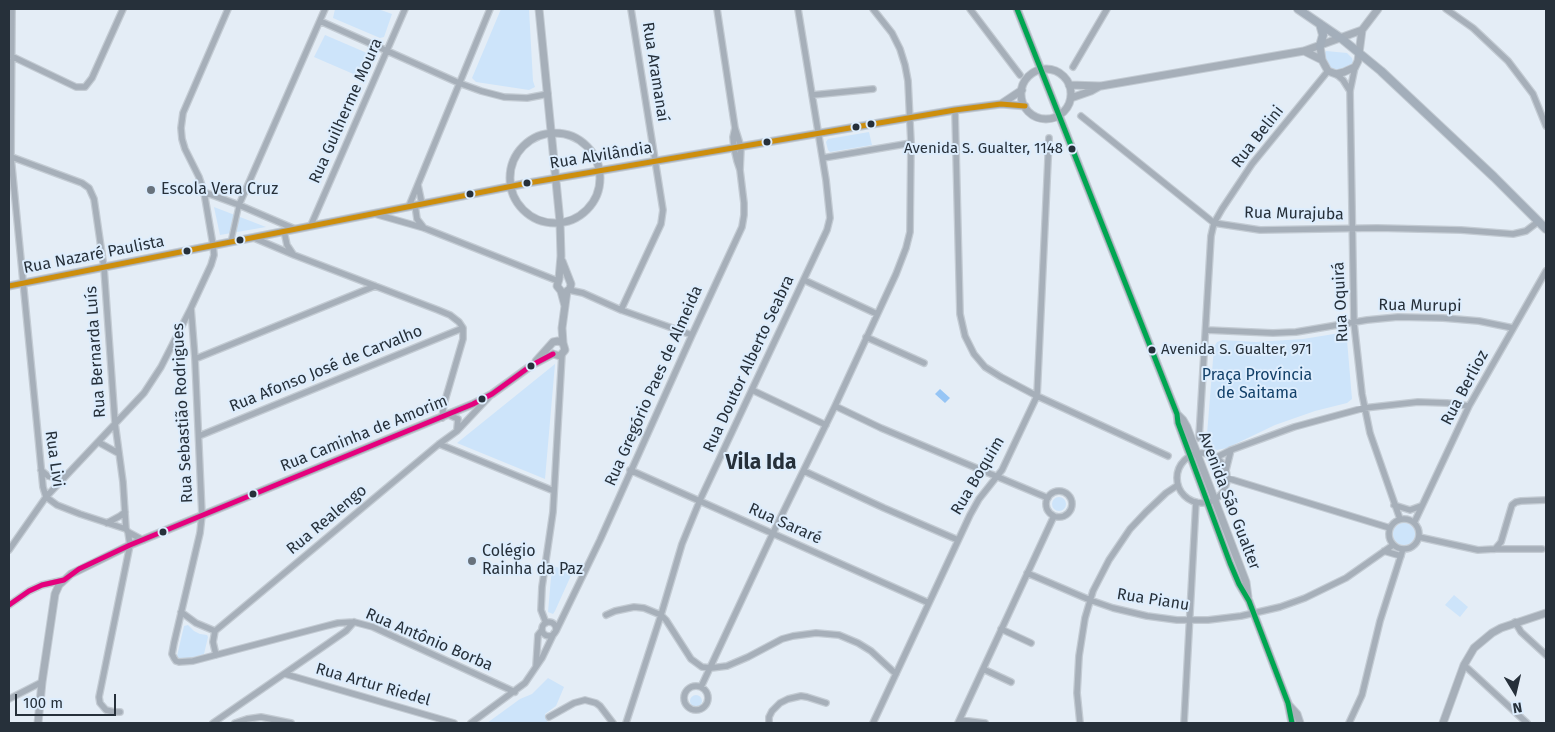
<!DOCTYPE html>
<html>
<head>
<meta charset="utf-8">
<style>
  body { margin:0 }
  #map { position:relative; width:1555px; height:732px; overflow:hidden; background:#e4edf6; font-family:"Fira Sans",sans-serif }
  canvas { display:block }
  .frame { position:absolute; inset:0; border:10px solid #26303a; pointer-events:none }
  .north { position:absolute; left:1490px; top:667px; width:50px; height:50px; -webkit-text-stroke:4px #ddedfd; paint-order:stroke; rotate:171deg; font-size:14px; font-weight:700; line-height:20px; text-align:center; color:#26303a }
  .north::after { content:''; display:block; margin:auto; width:18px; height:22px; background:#26303a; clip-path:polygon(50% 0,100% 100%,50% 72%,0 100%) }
  .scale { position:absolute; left:15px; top:694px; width:101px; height:22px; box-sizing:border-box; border:2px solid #26303a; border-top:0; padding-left:6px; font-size:15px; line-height:18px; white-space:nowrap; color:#26303a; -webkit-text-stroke:4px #ddedfd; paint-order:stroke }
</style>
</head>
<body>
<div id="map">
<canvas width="1555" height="732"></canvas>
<div class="frame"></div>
<div class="north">N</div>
<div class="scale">100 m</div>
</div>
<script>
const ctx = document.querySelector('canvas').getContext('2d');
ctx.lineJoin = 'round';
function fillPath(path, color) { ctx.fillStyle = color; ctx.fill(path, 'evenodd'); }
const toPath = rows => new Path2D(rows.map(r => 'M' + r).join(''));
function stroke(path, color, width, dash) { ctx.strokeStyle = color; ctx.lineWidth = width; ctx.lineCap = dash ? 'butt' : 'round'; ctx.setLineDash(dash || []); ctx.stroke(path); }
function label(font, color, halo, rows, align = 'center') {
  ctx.font = font + ' "Fira Sans",sans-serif'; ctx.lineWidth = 4; ctx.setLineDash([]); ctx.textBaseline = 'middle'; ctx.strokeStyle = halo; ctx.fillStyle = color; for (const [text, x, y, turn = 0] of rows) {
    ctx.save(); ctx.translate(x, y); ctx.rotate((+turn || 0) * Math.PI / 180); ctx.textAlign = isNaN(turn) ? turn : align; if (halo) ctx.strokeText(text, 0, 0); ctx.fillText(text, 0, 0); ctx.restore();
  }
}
const green = toPath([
  [335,9,378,9,392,14,384,37,380,38,333,18],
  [501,9,529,9,533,81,535,87,529,90,476,82,472,78],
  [325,35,374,56,365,79,314,57],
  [1326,51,1347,53,1352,58,1353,62,1351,67,1340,71,1331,70,1327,65,1324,54],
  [869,132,872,145,830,152,828,150,826,142,828,139],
  [214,207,266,227,220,235],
  [1340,333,1345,335,1347,340,1352,399,1347,403,1315,411,1275,425,1227,448,1217,450,1206,447,1214,347,1217,342,1223,340,1256,342,1303,339],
  [555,364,545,479,457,443],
  '1052 504a7 7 0 1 1 14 0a7 7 0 1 1-14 0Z',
  '1393 534a11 11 0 1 1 22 0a11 11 0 1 1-22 0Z',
  [552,566,573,571,555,611,553,614,548,612],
  [1454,595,1468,607,1460,617,1445,605],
  [188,625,194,631,200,634,207,635,208,637,204,654,183,660,179,660,177,656,184,626],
  [548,678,564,687,556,706,545,714,548,723,487,723,520,699,532,694],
  '690 701a6 6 0 1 1 12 0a6 6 0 1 1-12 0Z'
]);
const water = toPath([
  [940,389,950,398,945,403,935,394]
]);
const pedestrian = toPath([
  [231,241,239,205]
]);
const minor = toPath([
  [12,9,11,157,43,487,46,497,57,505,80,514,126,529],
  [228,9,183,113,181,128,182,139,185,149,199,177,204,192,213,245,214,255,211,265,191,308,195,359,202,515,200,533,174,643,172,654,174,658,176,661,179,662,193,661,326,626,338,623,354,622,373,627,515,692],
  [970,9,1020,75],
  [1446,9,1473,28,1508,61,1533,94,1546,126],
  [320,21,459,83,481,91,504,97,527,98,548,94],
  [9,55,76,87,85,87,92,78,123,9],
  [1073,67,1107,9],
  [1355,67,1350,91,1354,323,1362,394,1370,433,1400,519],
  [1336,74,1343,80,1350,91],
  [812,95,873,89],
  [955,110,960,314,965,336,974,354,985,367,1001,377,1037,396,1168,456],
  [1081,116,1214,223,1260,230,1377,228,1461,230,1513,234,1526,231,1539,221],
  [735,128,733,137,734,148,737,161,740,170],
  [9,156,82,183,89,188,94,199,104,268,115,423,123,482,126,529,128,532,130,545,99,697,100,703,106,710,114,712,120,712],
  [823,158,911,143],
  [418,185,422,204],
  [204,192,239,205,295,229],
  [239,205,325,9],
  [415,205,417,219,424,228],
  [409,206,490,9],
  [375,214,424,228,558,281],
  [311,225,405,9],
  [284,231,287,245,293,254],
  [254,238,294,255,438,310,450,315,459,322,463,328,463,339,444,404,442,418],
  [804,280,877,314],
  [569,290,583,293,621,310,692,335],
  [621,310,661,224,663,210,631,9],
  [1206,330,1273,333,1296,332,1367,320,1398,317,1443,318,1479,321,1513,328],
  [866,337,924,363],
  [195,359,375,286],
  [752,390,826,425],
  [835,406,881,428,1048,498],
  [449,415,458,419,457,429],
  [199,436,463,328],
  [1199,438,1211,236,1214,223,1222,209,1252,164,1328,71],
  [98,442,118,453],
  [439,444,554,491],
  '1177 478a25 25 0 1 1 50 0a25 25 0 1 1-50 0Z',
  [1217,457,1231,450,1294,427,1364,408,1418,402,1447,403,1469,406],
  [41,470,48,476,62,480],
  [630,470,929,603],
  [1226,470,1231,450],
  [804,471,884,508,958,540],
  [1227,478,1390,528],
  '1046 504a13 13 0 1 1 26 0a13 13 0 1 1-26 0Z',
  [1394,505,1410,510,1421,506],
  '1389 534a15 15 0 1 1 30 0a15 15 0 1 1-30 0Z',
  [107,523,120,516,125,512],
  [1414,523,1469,406,1546,271],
  [128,532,143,540],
  [1419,537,1478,550,1495,549,1542,549],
  [1495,549,1501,542,1512,505,1516,502,1521,501,1546,500],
  [9,550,46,497,144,393,161,367,191,308],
  [1384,551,1401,556],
  [1027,573,1090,600,1113,608,1147,616,1177,620,1208,620,1241,616,1280,607,1305,598,1346,578,1393,545],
  [9,605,29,591,42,585,64,580],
  [181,612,196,623,215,631],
  [606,615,615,611,634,607,644,608,661,615,666,620,691,659,702,667,711,668,727,666,748,657,782,639,793,636,816,633,839,635,858,643,871,651,896,674],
  [1515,622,1521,632,1546,655],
  '542 629a7 7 0 1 1 14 0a7 7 0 1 1-14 0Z',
  [546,623,541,610,542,587,553,512,562,354],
  [1001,629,1031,643],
  [215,631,439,444,457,431,489,397],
  [215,631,213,642,216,655],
  [556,631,600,540,692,335,742,227,744,215,744,203,740,170,741,147,735,128,717,9],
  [1464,665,1527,723],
  [536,666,538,635,542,630],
  [983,669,1011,682],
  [285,674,454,723],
  '684 698a12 12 0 1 1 24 0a12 12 0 1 1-24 0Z',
  [701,687,773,533,835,406,896,274,906,248,910,232,911,143,908,81,905,65,900,49,892,33,873,9],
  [9,699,42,682],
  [549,717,574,703,585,700,596,703,600,706,613,723],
  [960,720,985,723],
  [213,723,346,631,354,622],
  [235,723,247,719,261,717,291,723],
  [471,723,525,683,542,658,554,633],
  [626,723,661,615,682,544,700,500,827,230,830,218,826,180,798,9],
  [769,723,769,717,772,711,780,703,788,699,801,696,807,697,826,703],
  [873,723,970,515,979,499,1002,470,1037,396,1049,138],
  [958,723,1054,516],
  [1080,723,1077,693,1079,656,1085,618,1093,591,1109,560,1130,529,1146,512,1166,493,1178,485],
  [1184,723,1196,502],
  [1349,723,1362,695,1380,621,1403,549]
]);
const tertiary = toPath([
  [539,9,560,222,561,256,559,279,557,286,561,291,565,306],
  [1017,9,1177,414,1178,423,1230,563,1239,584,1249,601,1288,703,1292,723],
  [1320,46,1322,60,1328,71,1336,74,1344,72,1355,67,1358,61,1362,30,1378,9],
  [1304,51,1322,60],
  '1021 94a25 25 0 1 1 50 0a25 25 0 1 1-50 0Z',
  [1069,85,1101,86,1304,51,1362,30],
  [1071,98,1091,91,1100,86],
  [1001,104,1022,90],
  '510 178a45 45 0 1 1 90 0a45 45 0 1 1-90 0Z',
  [9,286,528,183,955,110,1001,104,1025,106],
  [553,354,560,356,565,350,563,343,562,328,567,291,570,289,571,284,562,261],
  [536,361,553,342,558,341,563,343],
  [1177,414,1183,420,1187,427,1246,582,1248,597],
  [1288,704,1297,714,1300,723],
  [38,723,42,682,55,594,59,585,71,574,130,545,473,404,492,394,532,365,553,354],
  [1443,723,1464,665,1474,648,1492,633,1501,628,1546,613]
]);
const secondary = toPath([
  [1298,9,1342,39,1381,71,1494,177,1546,229],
  [1320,24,1323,35,1320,46]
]);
const bus1 = toPath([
  [9,286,528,183,955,110,1001,104,1025,106]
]);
const bus2 = toPath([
  [1017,9,1177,414,1178,423,1230,563,1239,584,1249,601,1288,703,1292,723]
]);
const bus3 = toPath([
  [9,605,29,591,42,585,64,580,79,569,130,545,473,404,492,394,532,365,553,354]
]);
const markers = [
  [871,124,4.5,"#26303a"],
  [856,127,4.5,"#26303a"],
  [767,142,4.5,"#26303a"],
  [1072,149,4.5,"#26303a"],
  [527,183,4.5,"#26303a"],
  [151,190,5,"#68727c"],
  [470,194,4.5,"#26303a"],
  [240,240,4.5,"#26303a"],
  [187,251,4.5,"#26303a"],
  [1152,350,4.5,"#26303a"],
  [531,366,4.5,"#26303a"],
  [482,399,4.5,"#26303a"],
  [253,494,4.5,"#26303a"],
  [163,532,4.5,"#26303a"],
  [472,561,5,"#68727c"]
];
const busNames = [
  ["Avenida S. Gualter, 1148",1063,149],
  ["Avenida S. Gualter, 971",1161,350,"left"]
];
const streetNames = [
  ["Rua Aramanaí",655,72,81],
  ["Rua Guilherme Moura",346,111,-66],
  ["Rua Belini",1258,137,-52],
  ["Rua Alvilândia",601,156,-9],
  ["Rua Murajuba",1294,214,1],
  ["Rua Nazaré Paulista",94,255,-11],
  ["Rua Oquirá",1341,302,-93],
  ["Rua Murupi",1420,306,1],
  ["Rua Bernarda Luís",96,352,-94],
  ["Rua Doutor Alberto Seabra",749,364,-65],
  ["Rua Afonso José de Carvalho",326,369,-22],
  ["Rua Gregório Paes de Almeida",654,386,-66],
  ["Rua Berlioz",1465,388,-62],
  ["Rua Sebastião Rodrigues",183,413,-93],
  ["Rua Caminha de Amorim",364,434,-22],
  ["Rua Livi",54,459,82],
  ["Rua Boquim",978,476,-59],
  ["Avenida São Gualter",1229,501,69],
  ["Rua Realengo",327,520,-40],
  ["Rua Sararé",785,524,24],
  ["Rua Pianu",1153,600,9],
  ["Rua Antônio Borba",429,640,23],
  ["Rua Artur Riedel",373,685,16]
];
const poiNames = [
  ["Escola Vera Cruz",161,190],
  ["Colégio",482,552],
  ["Rainha da Paz",482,570]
];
const parkNames = [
  ["Praça Província",1257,376],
  ["de Saitama",1257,394]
];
const districtNames = [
  ["Vila Ida",761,463]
];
fillPath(green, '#cde4fa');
fillPath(water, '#96c5f5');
stroke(pedestrian, '#c3cbd3', 7);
stroke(minor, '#c3cbd3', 8);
stroke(tertiary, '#c3cbd3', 9);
stroke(secondary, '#c3cbd3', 10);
stroke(pedestrian, '#a6afb9', 4.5);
stroke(minor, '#a6afb9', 5.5);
stroke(tertiary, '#a6afb9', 7);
stroke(secondary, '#a3aeba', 8);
stroke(bus1, '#cd8e0c', 5);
stroke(bus2, '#00a651', 5);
stroke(bus3, '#e5007d', 5);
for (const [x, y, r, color] of markers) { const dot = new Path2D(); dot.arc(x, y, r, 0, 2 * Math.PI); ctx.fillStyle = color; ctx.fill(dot); stroke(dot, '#ddedfd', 2); }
label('15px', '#26303a', '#ddedfd', busNames, 'right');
label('16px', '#26303a', '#ddedfd', streetNames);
label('16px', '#26303a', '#ddedfd', poiNames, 'left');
label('16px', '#13416a', '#ddedfd', parkNames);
label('bold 21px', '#26303a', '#ddedfd', districtNames);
</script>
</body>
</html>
